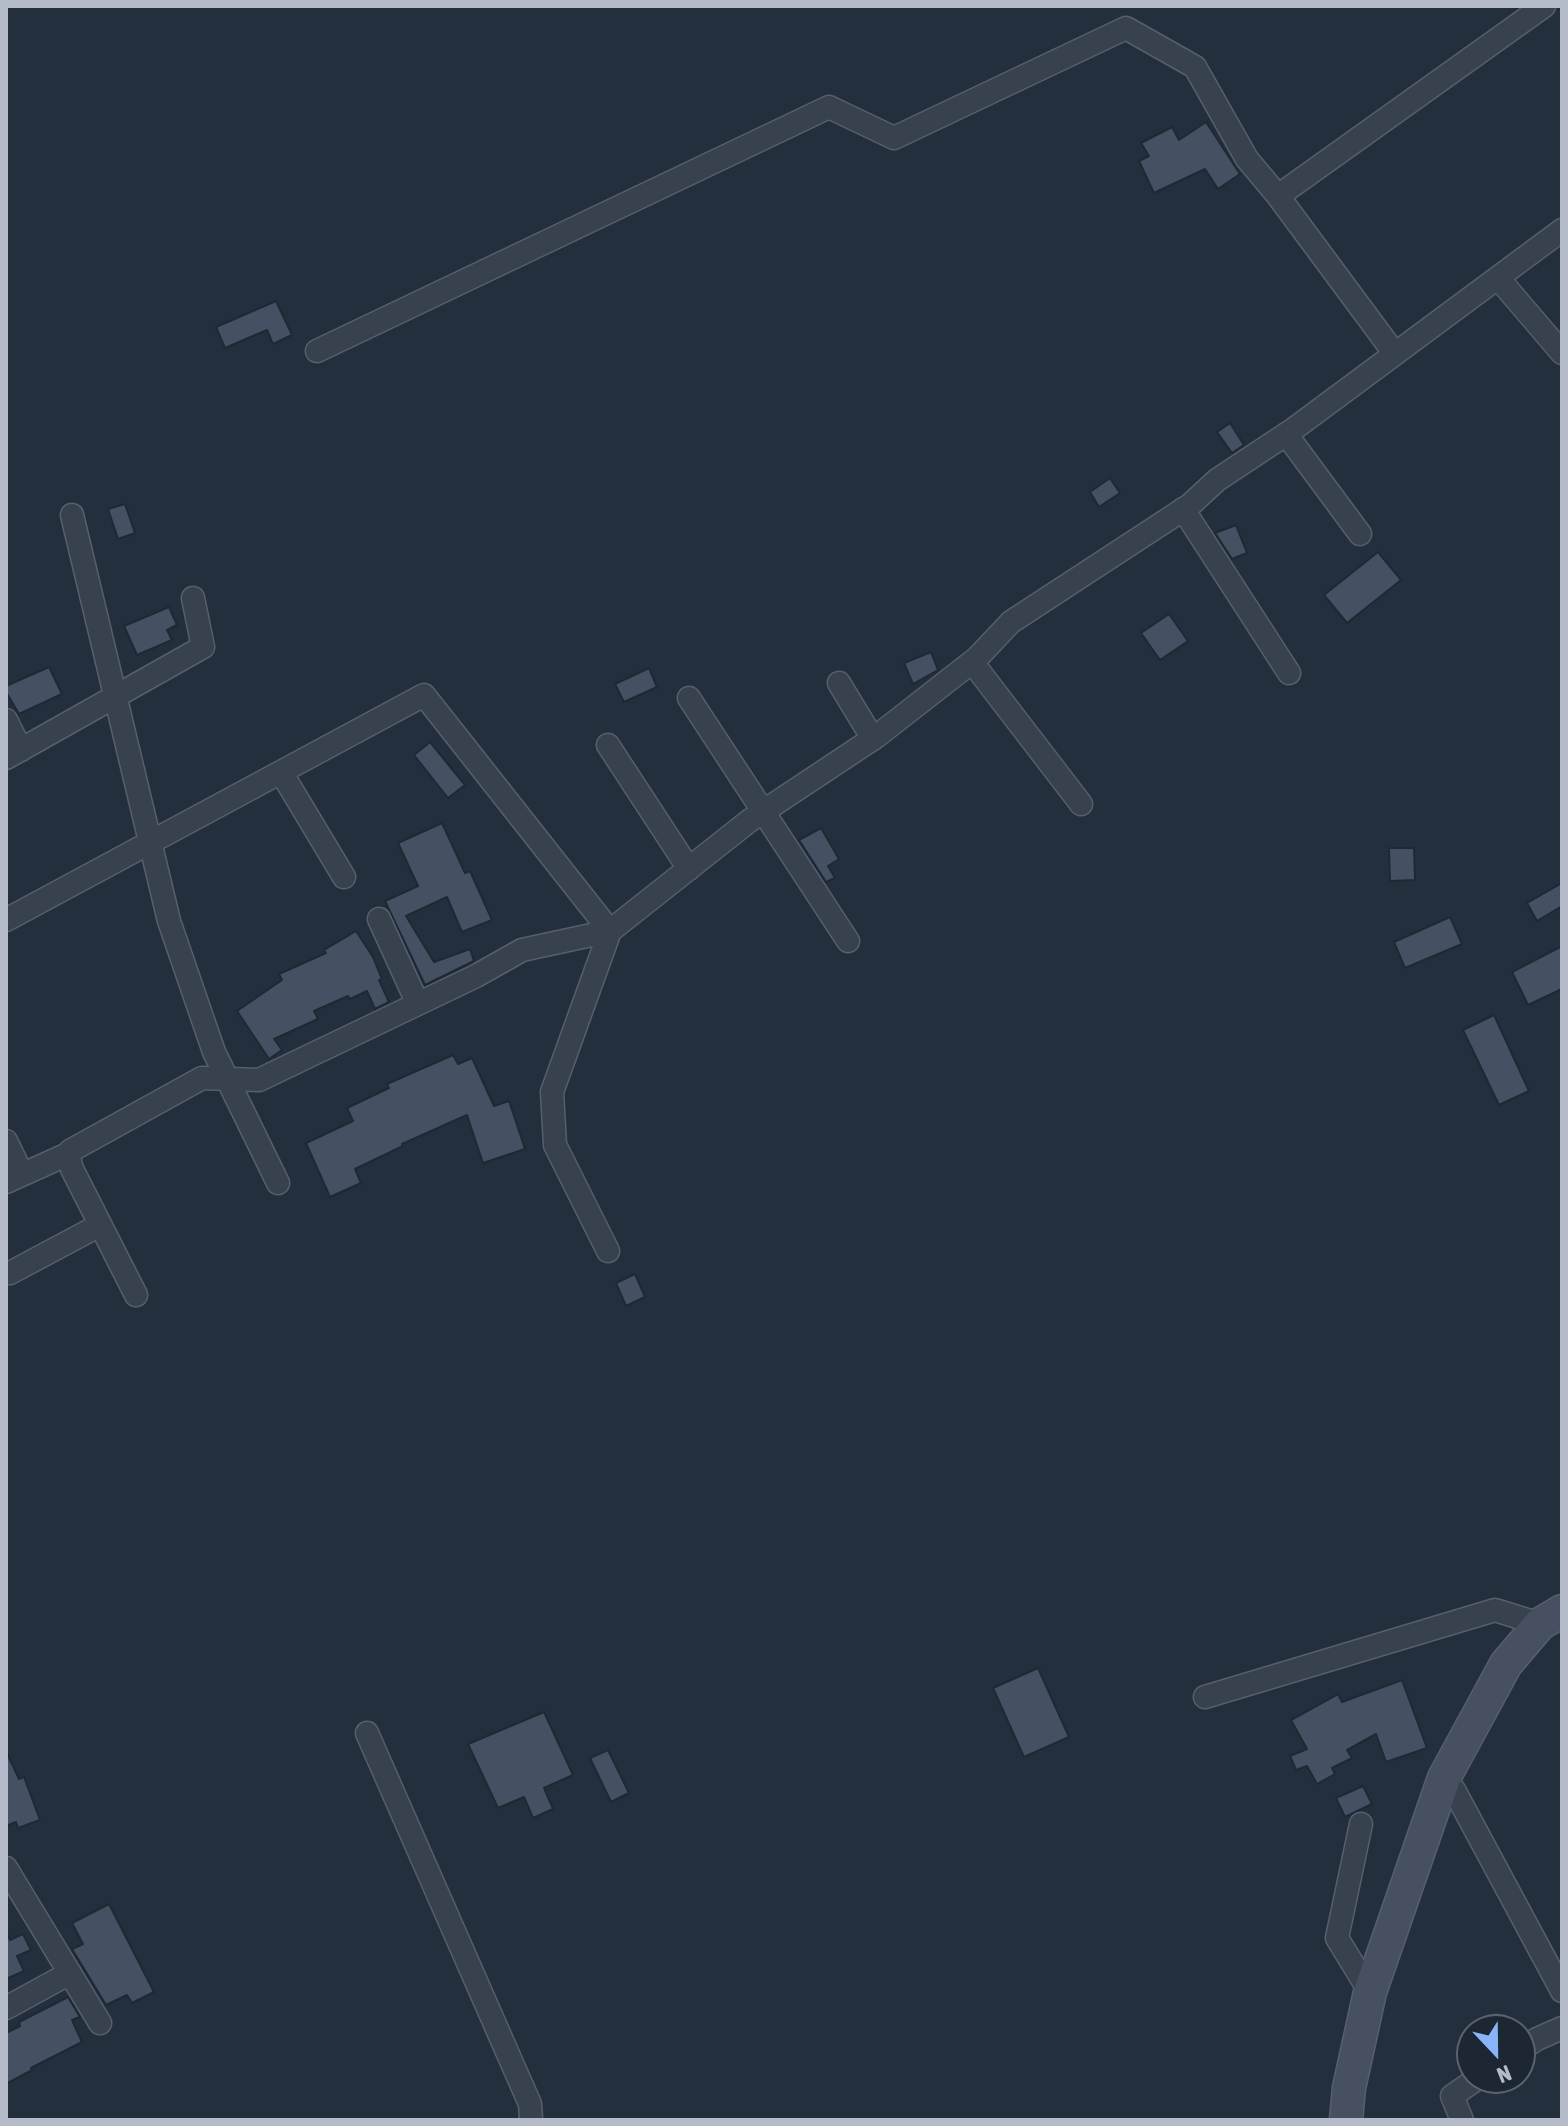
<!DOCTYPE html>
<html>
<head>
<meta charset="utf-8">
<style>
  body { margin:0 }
  #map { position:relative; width:1568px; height:2126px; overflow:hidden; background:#242f3e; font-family:"Asap Condensed",sans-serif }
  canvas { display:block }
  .frame { position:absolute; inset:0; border:8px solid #b4bcc9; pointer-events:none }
  .north { position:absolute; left:1456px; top:2014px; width:80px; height:80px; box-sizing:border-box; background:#1d2633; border:2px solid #59626f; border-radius:50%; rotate:158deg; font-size:22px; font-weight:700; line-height:32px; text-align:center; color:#b4bcc9 }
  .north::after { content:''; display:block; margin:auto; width:28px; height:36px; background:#8ab4f8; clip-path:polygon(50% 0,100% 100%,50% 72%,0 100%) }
</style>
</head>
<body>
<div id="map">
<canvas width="1568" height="2126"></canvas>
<div class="frame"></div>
<div class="north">N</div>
</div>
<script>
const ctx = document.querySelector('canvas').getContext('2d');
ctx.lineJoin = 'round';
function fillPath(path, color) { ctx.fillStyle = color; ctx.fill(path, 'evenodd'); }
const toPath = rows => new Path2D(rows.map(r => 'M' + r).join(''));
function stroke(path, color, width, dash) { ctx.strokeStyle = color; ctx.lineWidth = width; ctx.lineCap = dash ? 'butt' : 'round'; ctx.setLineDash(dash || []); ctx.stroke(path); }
const building = toPath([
  [1206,122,1240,174,1218,189,1205,169,1154,193,1139,161,1149,156,1141,143,1172,127,1179,140,1206,122],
  [276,301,292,335,273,344,267,330,225,348,216,327,276,301],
  [1230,423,1244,445,1232,453,1217,432,1230,423],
  [1110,478,1120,493,1099,507,1090,492,1110,478],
  [125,504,135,533,118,539,108,509,125,504],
  [1236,525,1247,553,1232,559,1215,533,1236,525],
  [1378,552,1401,580,1347,623,1324,595,1378,552],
  [169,607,177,625,167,630,172,640,137,655,124,626,169,607],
  [1169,614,1188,641,1160,660,1141,633,1169,614],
  [931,652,938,670,913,684,904,663,931,652],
  [49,667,62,694,19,714,6,692,6,686,49,667],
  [649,668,657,687,624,702,615,684,649,668],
  [430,742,465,785,448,798,414,755,430,742],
  [442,823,465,873,470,871,492,920,462,932,447,897,406,916,434,962,470,949,474,961,425,985,385,901,418,886,398,843,442,823],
  [821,828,839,859,828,866,835,878,826,882,799,840,821,828],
  [1389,848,1414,848,1415,880,1390,881,1389,848],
  [1562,883,1562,906,1537,921,1527,903,1562,883],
  [1450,917,1462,944,1405,968,1394,942,1450,917],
  [356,931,373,957,382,979,379,980,389,1002,375,1009,367,991,350,999,348,996,314,1011,318,1019,274,1039,282,1050,269,1059,237,1011,282,980,279,974,326,953,324,950,356,931],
  [1562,946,1562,989,1528,1005,1512,972,1562,946],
  [1494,1015,1529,1091,1499,1105,1463,1030,1494,1015],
  [453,1055,458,1064,472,1058,494,1106,509,1101,525,1149,483,1163,467,1115,402,1144,403,1146,355,1169,361,1183,330,1197,306,1143,353,1121,347,1108,389,1088,387,1084,453,1055],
  [635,1274,645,1297,626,1306,616,1283,635,1274],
  [1038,1668,1069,1737,1024,1757,993,1688,1038,1668],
  [1402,1680,1427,1748,1386,1762,1376,1734,1347,1750,1352,1758,1332,1768,1335,1774,1317,1784,1307,1766,1296,1770,1290,1756,1307,1749,1291,1720,1338,1694,1342,1702,1402,1680],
  [544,1712,573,1775,544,1788,553,1809,533,1818,524,1797,498,1808,468,1744,544,1712],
  [608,1750,629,1793,611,1802,590,1758,608,1750],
  [6,1751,19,1779,24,1777,40,1820,18,1828,16,1822,6,1826,6,1751],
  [1363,1786,1372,1804,1345,1817,1336,1798,1363,1786],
  [109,1904,154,1992,132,2003,127,1995,106,2005,72,1949,83,1944,72,1923,109,1904],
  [6,1932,10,1940,23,1934,31,1950,17,1956,24,1971,6,1979,6,1932],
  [68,1997,80,2017,72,2020,82,2042,31,2068,32,2070,6,2084,6,2033,20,2026,19,2022,68,1997]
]);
const minor = toPath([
  [1278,196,1544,6],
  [1498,278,1562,353],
  [317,351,829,107,894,138,1126,28,1195,67,1247,159,1278,196,1395,354],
  [1286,434,1360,534],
  [1183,509,1289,673],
  [72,515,169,921,214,1052,278,1183],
  [972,662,1081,804],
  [839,683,873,739],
  [689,698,848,941],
  [6,720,21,750],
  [608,745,689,869],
  [6,758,203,647,193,598],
  [281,772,344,877],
  [379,919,417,1002],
  [6,920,424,695,610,931,552,1092,555,1145,608,1251],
  [6,1141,22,1174],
  [6,1182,68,1154],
  [10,1273,100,1225],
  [136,1295,72,1169,68,1154,70,1151,202,1078,259,1080,476,976,522,950,610,931,749,821,877,736,977,658,1011,622,1190,505,1217,480,1291,431,1562,230],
  [1205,1697,1495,1610,1540,1624],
  [367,1733,530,2104,531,2120],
  [1444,1778,1454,1790,1562,1991],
  [1361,1824,1337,1938,1370,1992],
  [6,1868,100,2023],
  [6,2008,70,1973],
  [1520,2050,1537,2039,1562,2028],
  [1462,2120,1452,2096,1478,2078]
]);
const secondary = toPath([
  [1346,2120,1349,2088,1370,1992,1444,1778,1506,1664,1540,1624,1562,1611]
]);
fillPath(building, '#455162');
stroke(building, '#1f2835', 2);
stroke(minor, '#565f6c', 25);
stroke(secondary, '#565f6c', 35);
stroke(minor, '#38414e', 22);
stroke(secondary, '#465061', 32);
</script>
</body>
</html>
